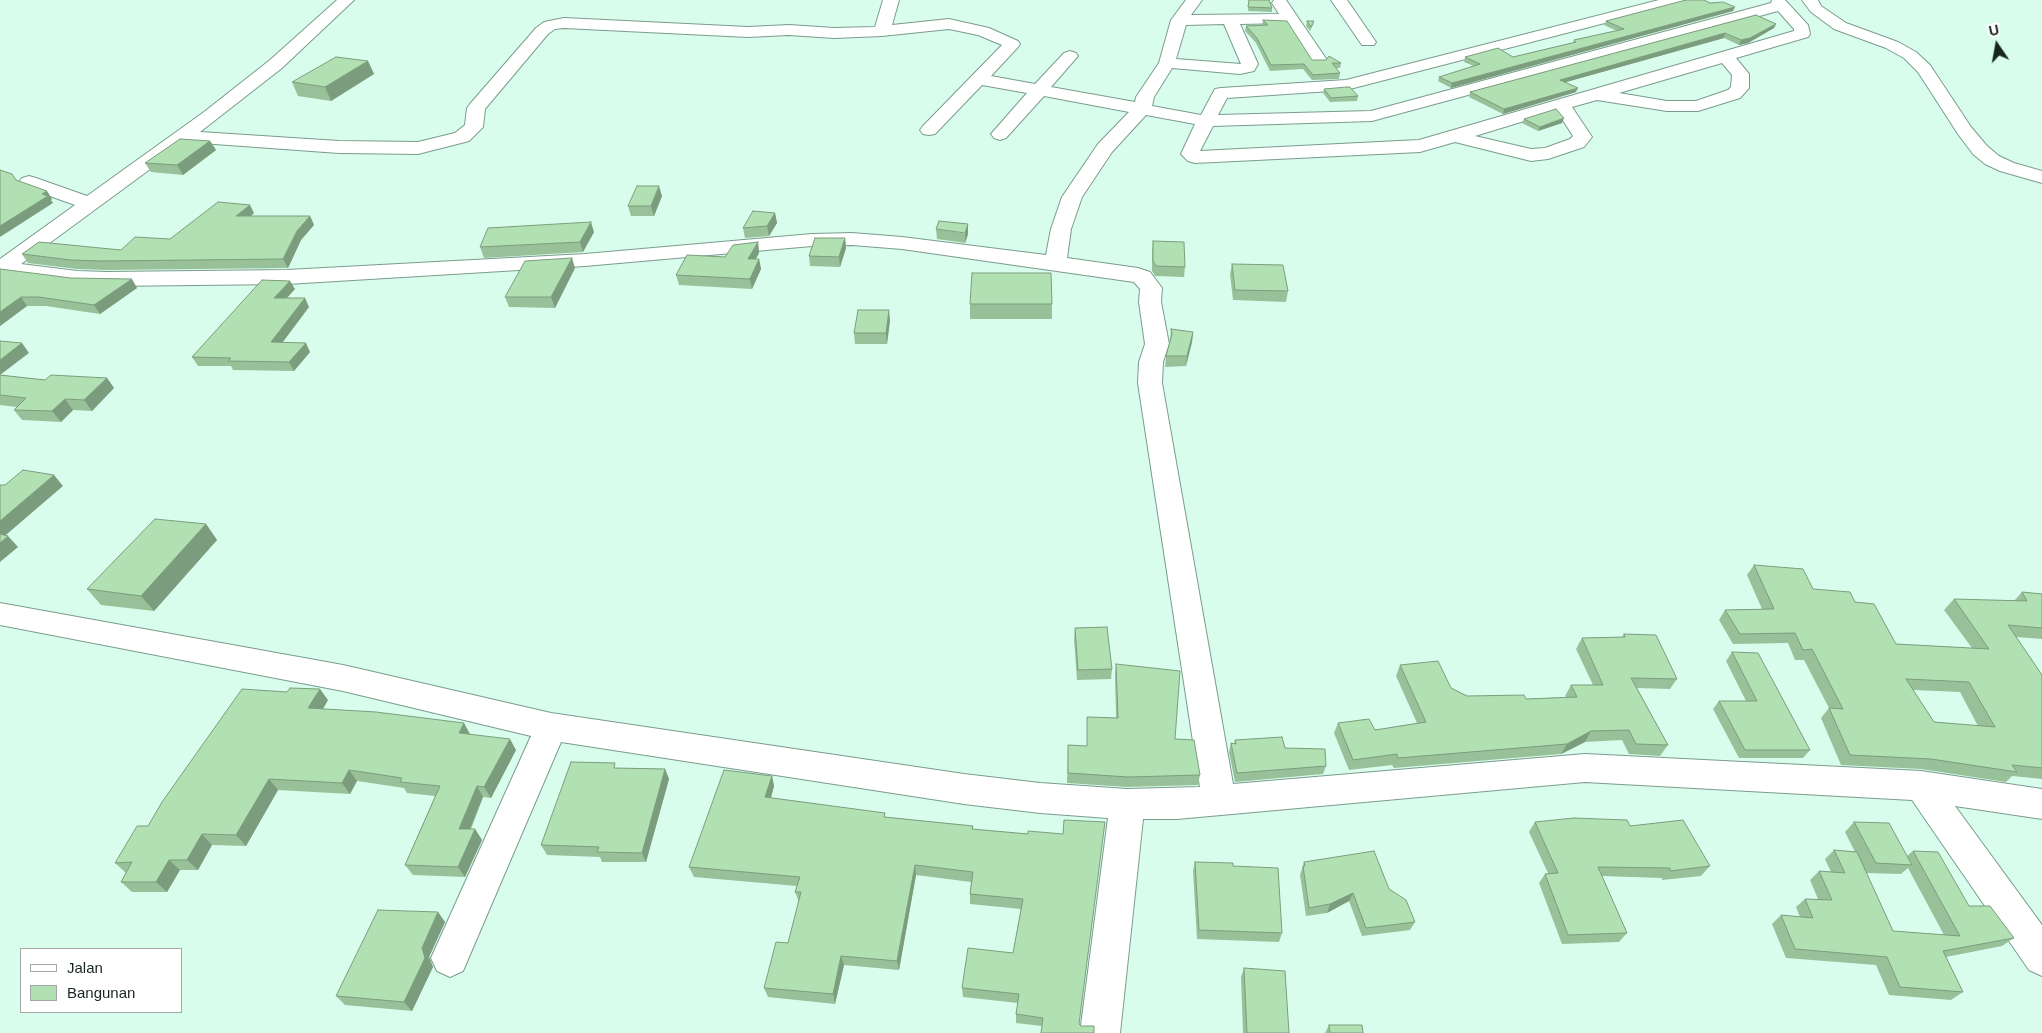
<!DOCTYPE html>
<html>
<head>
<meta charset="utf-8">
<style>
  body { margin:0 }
  #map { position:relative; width:2042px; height:1033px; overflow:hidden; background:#d9fded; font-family:Arial,sans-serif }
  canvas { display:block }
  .legend { position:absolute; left:20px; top:948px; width:162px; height:65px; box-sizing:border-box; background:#fff; border:1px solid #a3a8a6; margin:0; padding:6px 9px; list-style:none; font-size:15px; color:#182620 }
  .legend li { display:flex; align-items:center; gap:10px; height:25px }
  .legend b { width:25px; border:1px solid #a3a8a6 }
  .north { position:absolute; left:1972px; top:20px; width:50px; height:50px; -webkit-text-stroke:4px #fff; paint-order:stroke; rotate:348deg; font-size:14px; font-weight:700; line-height:20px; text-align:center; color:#182620 }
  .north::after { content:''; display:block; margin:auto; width:18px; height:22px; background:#182620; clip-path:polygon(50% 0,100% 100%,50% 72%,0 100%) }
</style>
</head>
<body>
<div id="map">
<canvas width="2042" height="1033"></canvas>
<ul class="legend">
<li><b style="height:6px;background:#fff"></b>Jalan</li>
<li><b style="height:14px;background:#b1e0b3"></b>Bangunan</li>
</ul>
<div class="north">U</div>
</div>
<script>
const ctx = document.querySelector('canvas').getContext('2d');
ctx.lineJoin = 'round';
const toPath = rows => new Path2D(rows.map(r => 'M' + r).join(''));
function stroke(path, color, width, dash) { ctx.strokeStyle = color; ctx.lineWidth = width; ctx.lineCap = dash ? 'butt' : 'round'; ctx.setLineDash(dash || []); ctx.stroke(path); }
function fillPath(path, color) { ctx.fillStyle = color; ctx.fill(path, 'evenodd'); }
const street = toPath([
  [337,0,354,0,282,68,200,132,339,141,418,142,455,133,465,125,467,108,470,104,536,28,544,22,564,18,748,27,789,25,834,28,875,27,883,0,899,0,892,25,949,19,989,28,1018,41,1020,44,1018,47,991,76,1035,84,1064,53,1070,51,1076,53,1078,56,1051,87,1135,102,1136,97,1159,63,1171,20,1186,0,1202,0,1191,15,1279,14,1272,3,1274,0,1286,0,1327,60,1325,64,1313,64,1286,23,1240,24,1258,64,1254,71,1240,74,1172,68,1154,97,1152,106,1201,115,1215,89,1221,88,1346,80,1659,0,1685,0,1682,3,1346,90,1227,98,1218,115,1371,111,1771,3,1772,0,1785,0,1808,25,1810,34,1808,37,1736,58,1749,74,1749,88,1740,98,1698,111,1667,111,1597,100,1572,107,1592,137,1584,147,1548,159,1531,161,1455,142,1420,152,1195,163,1188,161,1181,154,1195,124,1146,115,1112,152,1082,197,1071,229,1067,258,1138,268,1150,272,1162,288,1161,302,1169,344,1163,362,1162,383,1233,784,1585,754,1921,771,2042,789,2042,819,1955,806,2042,925,2042,976,2029,970,1912,800,1585,782,1177,819,1143,819,1120,1033,1080,1033,1108,818,1040,813,964,804,561,742,463,971,450,977,437,971,431,958,531,736,343,691,0,625,0,603,343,665,551,713,964,774,1040,783,1127,789,1200,787,1138,383,1139,362,1145,344,1139,302,1140,289,1134,282,902,249,852,245,812,246,585,266,287,284,107,286,77,285,0,275,0,259,75,205,22,186,19,182,22,178,29,176,36,178,87,196,204,112,270,60,337,0],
  [1778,11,1794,29,1794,31,1419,140,1200,151,1213,126,1372,121,1778,11],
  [1224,24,1241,64,1176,59,1186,25,1224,24],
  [564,28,748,37,789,35,834,38,882,36,949,29,978,35,1002,45,923,126,920,130,923,134,929,135,935,134,982,85,1027,93,991,134,994,138,1000,140,1006,138,1044,96,1129,112,1098,144,1062,197,1051,229,1046,255,902,237,852,233,812,234,585,254,287,270,107,272,77,271,21,264,187,142,339,153,418,154,469,141,483,127,485,109,548,34,555,29,564,28],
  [1722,63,1732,75,1731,87,1728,90,1696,101,1667,101,1619,93,1722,63],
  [1557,111,1573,136,1570,139,1545,148,1531,149,1475,136,1557,111],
  [1331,0,1347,0,1376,42,1374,45,1362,45,1331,0],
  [1802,0,1818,0,1821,6,1846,23,1898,42,1916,52,1930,65,1971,127,1987,146,1999,156,2014,163,2042,171,2042,183,2000,171,1985,164,1973,154,1958,134,1918,72,1904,58,1886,48,1834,29,1811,12,1802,0]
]);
const wall = toPath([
  [1249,0,1272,8,1272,12,1248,11],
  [1733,11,1451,88,1438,81,1439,77,1474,66,1464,62,1465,57,1513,57,1573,43,1574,40,1617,31,1604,25,1606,21],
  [1756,15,1776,24,1774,28,1748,43,1739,45,1724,38,1566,82,1576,92,1503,114,1469,97,1470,92],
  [1263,20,1312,60,1341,63,1340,68,1336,68,1340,73,1339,79,1312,80,1303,69,1270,71,1256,43,1245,31,1246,26,1262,25],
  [1307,21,1314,21,1313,25,1310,31,1306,26],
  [368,61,374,74,331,101,298,96,292,82],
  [1324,89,1358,96,1357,101,1330,102,1323,93],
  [1524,119,1562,123,1538,131,1522,123],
  [210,141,216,150,183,175,151,172,145,163],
  [662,196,654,216,631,216,628,206],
  [254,213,251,216,310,216,314,225,301,240,288,268,107,270,77,269,28,263,22,254,121,250,170,239],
  [775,213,777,223,769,236,745,238,743,228],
  [936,229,968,234,965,243,937,239],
  [594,232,583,252,484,258,480,247],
  [845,238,846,248,840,267,810,266,809,256],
  [1153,241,1185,267,1184,277,1155,276,1152,271,1152,251],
  [758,242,759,253,756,259,759,259,761,269,752,289,679,285,676,275,725,257],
  [1232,264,1288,291,1286,302,1233,300,1230,274],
  [575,268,555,308,509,307,505,297],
  [0,269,137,288,100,314,46,306,27,306,0,326],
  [295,289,286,298,309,307,282,343,310,352,294,371,233,370,231,366,198,366,192,357],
  [970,304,1052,304,1052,319,970,319],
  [890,320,887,344,855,344,854,333],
  [1171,329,1193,332,1192,342,1186,366,1165,367,1166,356,1170,341],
  [0,375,45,380,107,378,114,388,92,411,73,410,61,422,22,420,14,410,17,407,0,405],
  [206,524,217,540,154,611,101,605,87,589],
  [1754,565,1813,589,1855,602,1896,644,1972,648,1944,610,1954,599,2014,601,2022,592,2042,594,2042,639,2016,637,2042,675,2042,779,2012,776,2006,782,1921,769,1841,765,1821,718,1829,708,1804,660,1795,660,1788,643,1733,644,1719,620,1725,610,1762,609,1747,575],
  [1913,690,1960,692,1978,726,1934,722],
  [1075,628,1112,669,1111,679,1077,680,1074,639],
  [1624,634,1677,679,1670,689,1637,688,1668,745,1660,756,1629,754,1622,740,1585,742,1561,754,1394,768,1392,765,1349,770,1334,733,1338,723,1375,730,1417,723,1396,676,1400,665,1451,688,1467,696,1526,699,1566,697,1565,696,1571,685,1593,685,1576,649,1582,638,1622,637],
  [1732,652,1810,750,1803,758,1739,758,1713,709,1719,701,1746,701,1726,661],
  [1116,664,1175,739,1200,775,1198,785,1127,787,1067,783,1068,745,1087,746,1087,717,1116,718,1115,674],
  [328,700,323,709,470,734,516,750,491,798,483,797,471,829,475,829,482,840,465,877,413,875,405,865,435,796,407,793,404,788,357,781,350,794,278,790,246,846,212,845,198,870,180,870,167,892,132,892,121,882,126,873,115,863,148,826],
  [1235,740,1285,748,1326,766,1323,774,1235,782,1229,752,1231,743,1234,744],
  [618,768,665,769,669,779,646,862,602,862,600,857,547,855,541,845],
  [772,776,774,786,771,798,886,817,973,826,973,829,1028,834,1063,834,1105,822,1042,1026,1016,1023,1016,1014,1018,1003,963,997,962,988,1013,953,1021,909,970,904,970,894,971,882,916,875,899,970,844,965,835,1004,768,997,764,988,788,943,799,902,795,892,797,886,694,877,689,867],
  [1535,822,1630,826,1710,866,1701,876,1662,880,1662,878,1602,876,1627,933,1619,942,1562,944,1539,883,1545,874,1548,873,1529,832],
  [1854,822,1907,856,1913,851,1969,906,2014,938,2002,946,1946,957,1963,992,1951,1000,1889,995,1876,965,1786,958,1772,924,1781,915,1800,917,1796,907,1805,899,1818,899,1810,880,1819,871,1831,872,1825,859,1834,850,1855,852,1845,832],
  [1908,868,1944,935,1893,931,1866,873,1901,874],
  [1195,862,1233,866,1282,933,1279,942,1197,939,1193,871],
  [1304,862,1389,889,1415,922,1410,930,1362,936,1349,901,1327,913,1306,916,1300,875],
  [438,912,445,922,429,957,433,967,412,1011,345,1005,336,996],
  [1244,968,1289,1033,1243,1033,1241,977],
  [1329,1025,1363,1033,1325,1033]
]);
const shadedWall = toPath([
  [1735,7,1733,11,1451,88,1452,83],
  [1776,24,1774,28,1748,43,1739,45,1741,40],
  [1725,33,1724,38,1559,84,1560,80],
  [368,61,374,74,331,101,325,87],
  [1578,88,1576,92,1503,114,1504,109],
  [1564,118,1562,123,1538,131,1540,127],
  [210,141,216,150,183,175,177,165],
  [659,186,662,196,654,216,651,206],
  [47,191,52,199,51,200,53,203,0,237,0,226,42,194],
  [250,205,254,213,241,225,236,216],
  [775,213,777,223,769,236,767,226],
  [310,216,314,225,301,240,288,268,283,259,297,231],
  [591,222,594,232,583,252,580,242],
  [968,224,968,234,965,243,965,233],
  [845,238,846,248,840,267,839,257],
  [758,242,759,253,750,269,748,259],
  [572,258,575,268,555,308,551,297],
  [759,259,761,269,752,289,750,279],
  [132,279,137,288,100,314,94,305],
  [290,281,295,289,279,307,274,298],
  [21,297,27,306,0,326,0,312],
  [305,298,309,307,276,351,271,342],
  [889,310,890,320,887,344,886,333],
  [1193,332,1192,342,1186,366,1187,356],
  [22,343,29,353,0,375,0,360],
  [306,343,310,352,294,371,289,362],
  [107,378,114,388,92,411,84,400],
  [65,399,73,410,61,422,52,411],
  [54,475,63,486,0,540,0,521],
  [206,524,217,540,154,611,141,596],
  [8,536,18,547,0,562,0,543],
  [320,689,328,700,317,719,308,708],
  [464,723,470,734,459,733],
  [1591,731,1585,742,1561,754,1567,744],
  [510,739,516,750,491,798,484,787],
  [665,769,669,779,646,862,642,853],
  [349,770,357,781,350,794,342,783],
  [772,776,774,786,768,808,765,797],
  [269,779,278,790,246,846,236,835],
  [477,786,483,797,466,839,459,829],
  [475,829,482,840,465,877,458,867],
  [202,834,212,845,198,870,187,860],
  [169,860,180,870,167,892,156,882],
  [915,865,916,875,899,970,897,961],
  [1353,893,1349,901,1327,913,1330,904],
  [438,912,445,922,429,957,433,967,412,1011,404,1002,422,948],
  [841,956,844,965,835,1004,833,994]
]);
const building = toPath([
  [1249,0,1269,0,1272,8,1248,7,1249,0],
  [1686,0,1704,0,1710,3,1723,2,1735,7,1452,83,1439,77,1480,64,1465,57,1498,48,1513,57,1576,42,1574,40,1624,29,1606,21,1686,0],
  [1756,15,1776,24,1750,38,1741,40,1725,33,1560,80,1578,88,1504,109,1470,92,1756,15],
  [1263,20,1287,21,1312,60,1326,60,1329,56,1341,63,1332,63,1340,73,1313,75,1304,64,1271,65,1257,38,1246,26,1268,25,1263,20],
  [1307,21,1314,21,1311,27,1307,21],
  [336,57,368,61,325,87,292,82,336,57],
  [1347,87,1350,87,1358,96,1331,98,1324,89,1347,87],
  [1556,109,1564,118,1540,127,1524,119,1556,109],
  [180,139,210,141,177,165,145,163,180,139],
  [0,170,12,174,16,180,47,191,42,194,48,196,0,226,0,170],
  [637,186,659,186,651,206,628,206,637,186],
  [218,202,250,205,236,216,310,216,297,231,283,259,101,261,71,260,22,254,39,242,121,250,135,237,170,239,218,202],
  [753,211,775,213,767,226,743,228,753,211],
  [939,221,968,224,965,233,936,229,939,221],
  [591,222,580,242,480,247,488,228,591,222],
  [815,238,845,238,839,257,809,256,815,238],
  [1153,241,1184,242,1185,267,1156,266,1153,261,1153,241],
  [758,242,748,259,759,259,750,279,676,275,687,255,725,257,733,245,758,242],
  [572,258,551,297,505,297,525,261,572,258],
  [1232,264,1283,265,1288,291,1235,290,1232,264],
  [0,269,71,278,132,279,94,305,39,297,21,297,0,312,0,269],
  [972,273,1051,273,1052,304,970,304,972,273],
  [262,280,290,281,274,298,305,298,271,342,306,343,289,362,228,361,231,358,192,357,262,280],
  [858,310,889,310,886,333,854,333,858,310],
  [1171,329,1193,332,1187,356,1166,356,1172,334,1171,329],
  [0,341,22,343,0,360,0,341],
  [0,375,45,380,51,375,107,378,84,400,65,399,52,411,14,410,26,398,0,395,0,375],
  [23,470,54,475,0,521,0,485,5,485,23,470],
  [155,519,206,524,141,596,87,589,155,519],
  [0,534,8,536,0,543,0,534],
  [1754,565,1803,569,1813,589,1850,592,1855,602,1874,604,1896,644,1989,649,1954,599,2027,601,2022,592,2042,594,2042,628,2008,625,2042,675,2042,768,2012,765,2017,772,1931,759,1850,755,1829,708,1843,709,1812,649,1803,650,1795,633,1740,634,1725,610,1774,609,1754,565],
  [1906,679,1969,682,1995,727,1934,722,1906,679],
  [1107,627,1112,669,1078,670,1075,628,1107,627],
  [1624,634,1656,635,1677,679,1631,678,1668,745,1636,744,1629,730,1591,731,1567,744,1398,758,1397,754,1353,760,1338,723,1369,719,1375,730,1426,722,1400,665,1438,661,1451,688,1467,696,1524,695,1526,699,1577,697,1571,685,1603,685,1582,638,1625,637,1624,634],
  [1732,652,1758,653,1810,750,1745,750,1719,701,1757,701,1732,652],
  [1116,664,1180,671,1175,739,1194,740,1200,775,1128,777,1068,773,1068,745,1087,746,1087,717,1118,718,1116,664],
  [290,688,320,689,308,708,376,712,464,723,459,733,510,739,484,787,477,786,459,829,475,829,458,867,405,865,440,786,400,782,402,778,349,770,342,783,269,779,236,835,202,834,187,860,169,860,156,882,121,882,132,862,115,863,137,826,148,826,162,802,242,689,287,692,290,688],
  [1282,737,1285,748,1325,749,1326,766,1237,773,1231,743,1236,744,1235,740,1282,737],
  [571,762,615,763,614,768,665,769,642,853,597,852,599,847,541,845,571,762],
  [724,770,772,776,765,797,885,813,884,817,973,826,972,829,1028,834,1028,831,1063,834,1064,820,1105,822,1079,1024,1081,1026,1094,1026,1094,1033,1041,1033,1043,1018,1016,1014,1019,994,962,988,968,948,1013,953,1023,899,970,894,973,872,915,865,897,961,841,956,833,994,764,988,776,942,788,943,801,892,795,892,800,877,689,867,724,770],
  [1574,818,1627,820,1630,826,1683,820,1710,866,1670,871,1670,868,1598,867,1627,933,1568,935,1545,874,1558,873,1535,822,1574,818],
  [1854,822,1889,823,1912,865,1876,863,1854,822],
  [1834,850,1857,852,1893,931,1960,936,1913,851,1938,852,1969,906,1990,906,2014,938,1943,951,1963,992,1900,987,1887,957,1795,949,1781,915,1813,918,1805,899,1832,900,1819,871,1845,873,1834,850],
  [1374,851,1389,889,1406,900,1415,922,1366,928,1353,893,1330,904,1309,908,1303,866,1305,866,1304,862,1374,851],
  [1195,862,1233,863,1233,866,1278,868,1282,933,1199,930,1195,862],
  [378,910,438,912,422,948,425,958,404,1002,336,996,378,910],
  [1244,968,1285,971,1289,1033,1247,1033,1244,968],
  [1329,1025,1362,1025,1363,1033,1330,1033,1329,1025]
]);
stroke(street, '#7a9c8d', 2);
fillPath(street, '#fff');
fillPath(wall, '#98c19a');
fillPath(shadedWall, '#7c9d7d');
fillPath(building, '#b1e0b3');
stroke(building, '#7c9d7d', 1);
</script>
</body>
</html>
